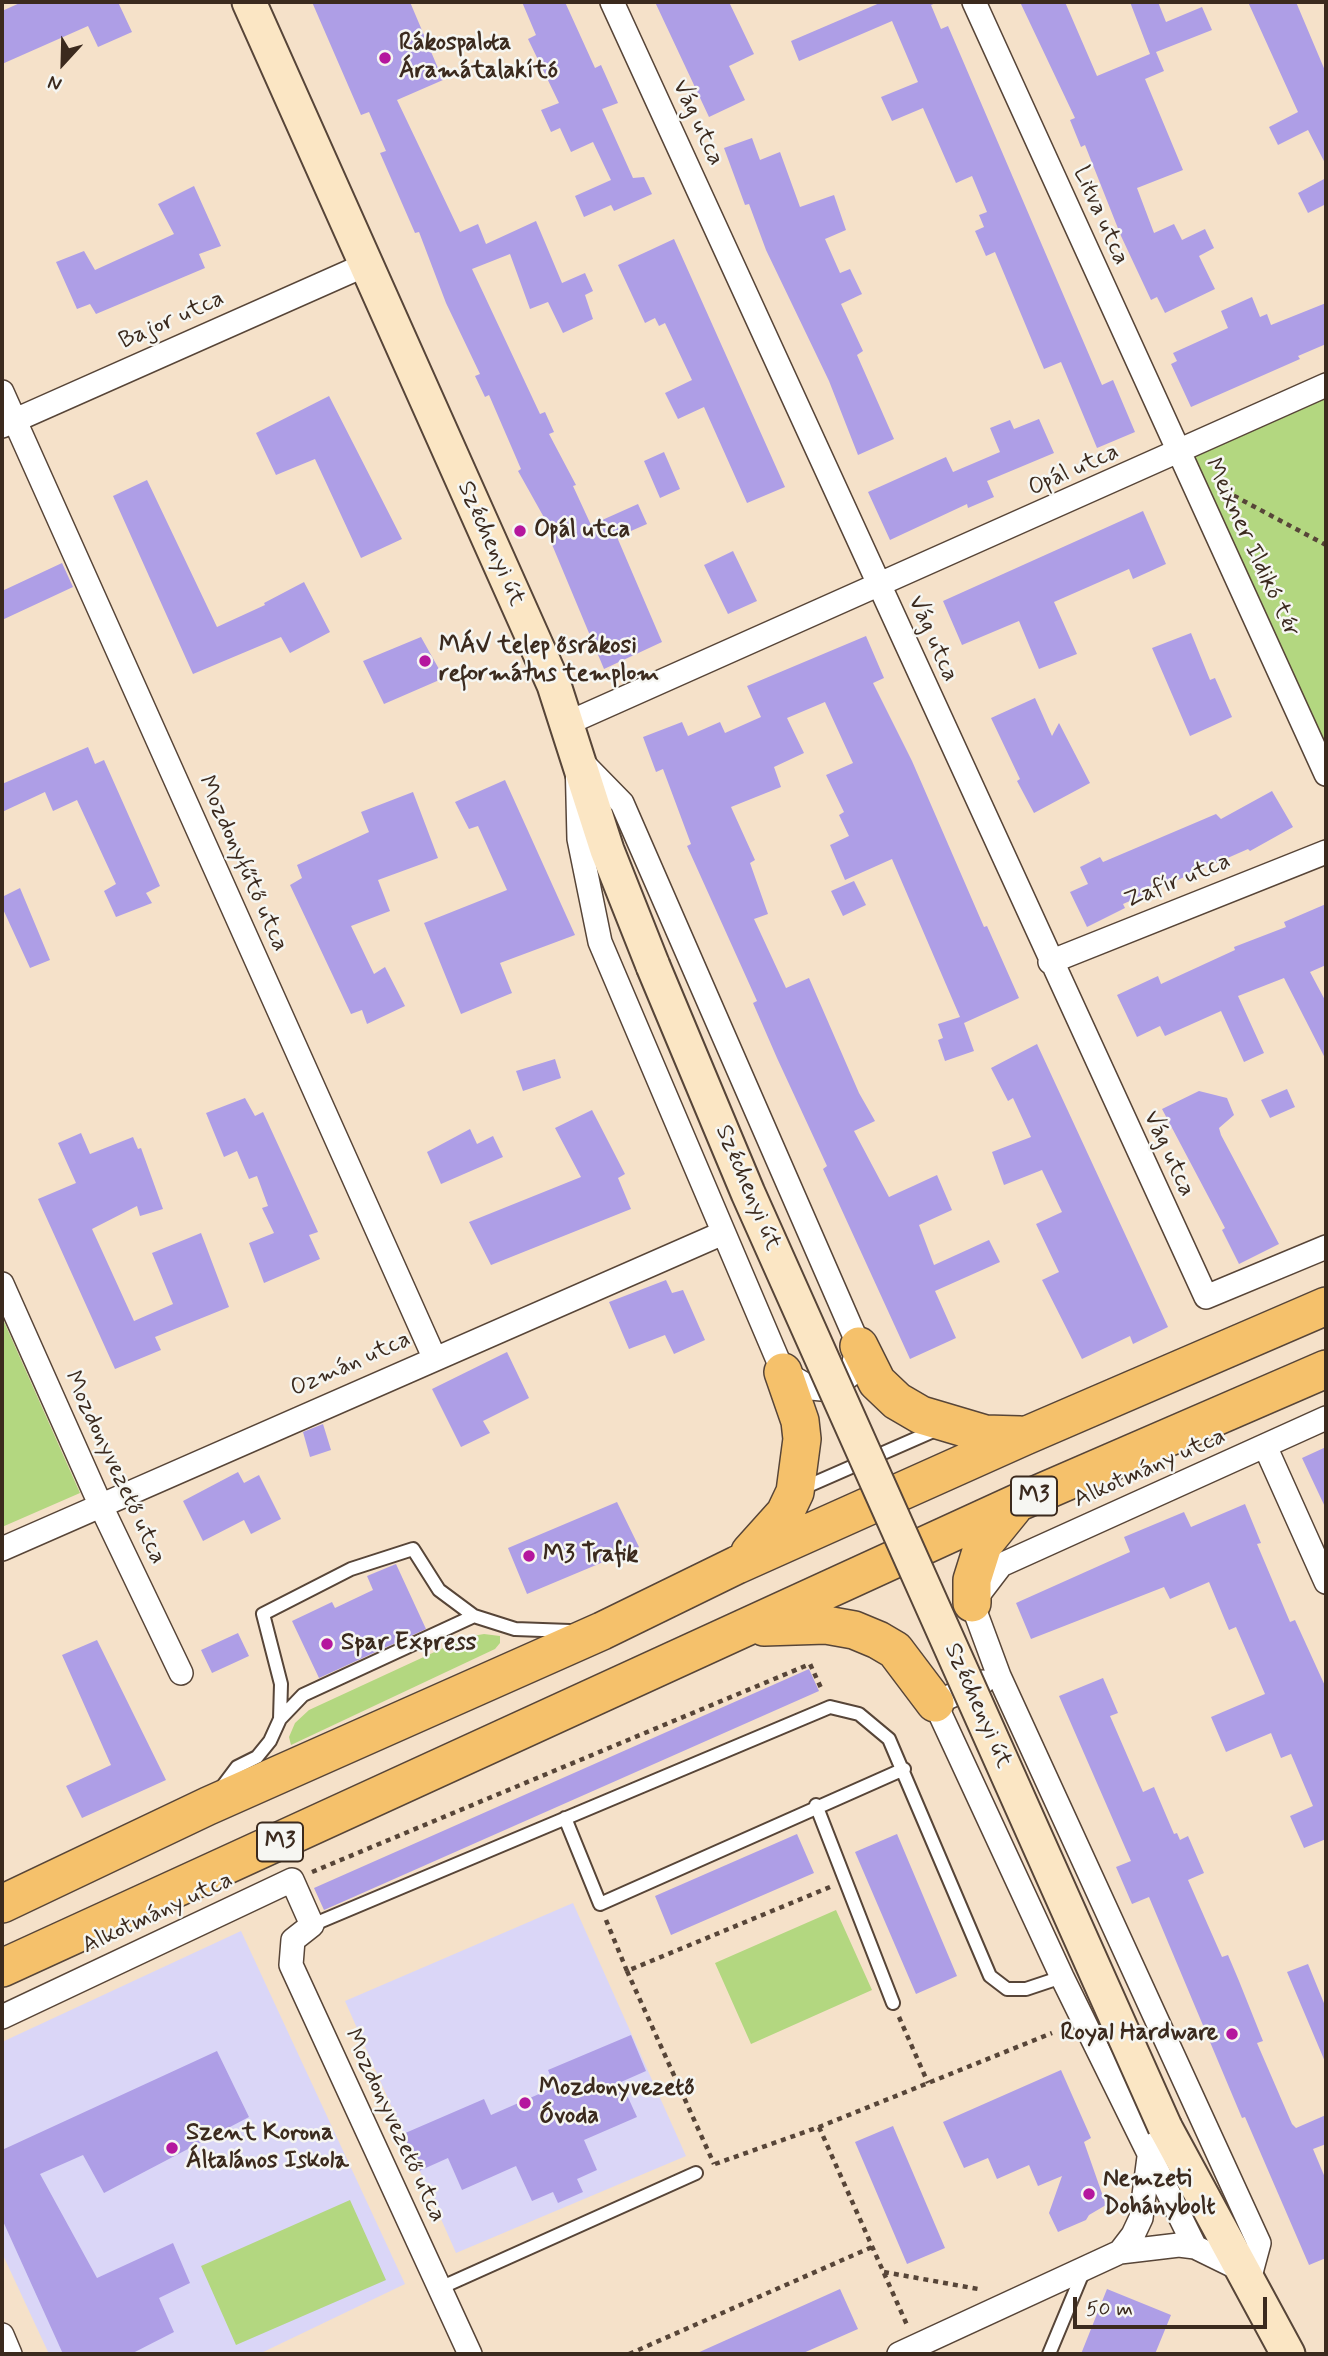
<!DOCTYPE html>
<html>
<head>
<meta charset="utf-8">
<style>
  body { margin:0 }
  #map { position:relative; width:1328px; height:2356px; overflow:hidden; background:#f5e1c9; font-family:Mynerve,sans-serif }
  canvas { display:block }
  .frame { position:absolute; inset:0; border:4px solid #3b2a1e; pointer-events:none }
  .north { position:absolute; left:28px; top:28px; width:70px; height:70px; -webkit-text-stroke:5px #f6f6f2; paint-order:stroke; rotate:202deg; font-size:19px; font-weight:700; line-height:28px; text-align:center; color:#3b2a1e }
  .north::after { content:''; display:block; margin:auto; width:24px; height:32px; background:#3b2a1e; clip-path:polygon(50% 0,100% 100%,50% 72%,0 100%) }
  .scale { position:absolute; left:1073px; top:2297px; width:194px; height:32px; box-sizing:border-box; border:4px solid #3b2a1e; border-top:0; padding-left:9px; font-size:21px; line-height:24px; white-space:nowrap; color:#3b2a1e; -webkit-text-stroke:5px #f6f6f2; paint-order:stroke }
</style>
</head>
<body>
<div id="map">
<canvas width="1328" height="2356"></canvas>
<div class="frame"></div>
<div class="north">N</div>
<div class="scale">50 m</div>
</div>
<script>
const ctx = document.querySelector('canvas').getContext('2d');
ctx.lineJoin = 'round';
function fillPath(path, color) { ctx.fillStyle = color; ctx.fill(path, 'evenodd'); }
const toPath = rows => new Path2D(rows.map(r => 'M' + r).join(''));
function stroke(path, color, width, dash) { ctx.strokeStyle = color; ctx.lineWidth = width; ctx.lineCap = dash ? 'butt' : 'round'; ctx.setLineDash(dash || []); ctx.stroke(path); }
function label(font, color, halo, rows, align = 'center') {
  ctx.font = font + ' Mynerve,sans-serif'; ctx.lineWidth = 5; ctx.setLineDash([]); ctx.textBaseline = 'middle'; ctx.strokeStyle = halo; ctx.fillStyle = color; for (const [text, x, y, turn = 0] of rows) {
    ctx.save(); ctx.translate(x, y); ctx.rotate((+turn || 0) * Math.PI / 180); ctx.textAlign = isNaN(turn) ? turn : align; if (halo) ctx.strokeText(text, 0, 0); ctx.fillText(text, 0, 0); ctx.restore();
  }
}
const built = toPath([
  [573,1903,686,2156,456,2253,345,2001],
  [241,1931,405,2284,259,2354,49,2354,2,2253,2,2042]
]);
const green = toPath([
  [1326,395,1326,750,1189,457],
  [2,1317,80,1493,2,1527],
  [484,1634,500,1636,500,1643,495,1649,291,1745,289,1737,295,1723,309,1710,467,1637],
  [836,1910,872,1990,751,2044,715,1963],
  [350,2200,386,2280,236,2345,201,2266]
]);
const building = toPath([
  [22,2,118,2,132,32,98,47,88,26,2,64,2,11],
  [312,2,410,2,443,80,397,100,460,232,478,224,486,244,536,221,562,283,585,273,593,291,585,295,593,319,563,333,548,302,530,309,510,254,472,269,540,414,545,412,554,432,549,434,576,485,573,486,591,525,638,504,647,524,617,537,662,642,604,669,543,523,546,521,518,471,521,469,489,395,485,397,475,376,480,374,446,303,419,232,415,233,380,153,386,151,369,112,361,115],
  [522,2,565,2,595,68,601,65,618,103,602,109,633,178,644,177,652,194,614,211,611,205,584,217,575,196,611,180,593,142,571,152,560,128,551,132,541,110,559,103,528,39,536,35],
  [655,2,729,2,754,54,729,66,745,100,709,117],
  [882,2,938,2,931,5,941,29,948,26,1102,385,1113,380,1135,432,1097,448,1061,362,1044,369,995,252,986,256,975,231,984,227,979,215,987,212,972,176,956,183,923,108,892,121,881,97,918,82,892,21,799,61,791,41],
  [1020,2,1065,2,1097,76,1150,54,1130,2,1158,2,1166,22,1202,7,1212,30,1156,52,1164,71,1145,79,1183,170,1137,188,1154,233,1174,224,1182,240,1205,229,1214,248,1199,256,1215,289,1165,313,1157,297,1151,300,1121,236,1085,145,1081,147,1070,120,1075,118],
  [1248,2,1296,2,1326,73,1326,165,1308,130,1278,145,1269,127,1298,112],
  [752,138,760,160,780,152,800,207,834,195,846,230,825,239,840,273,850,269,862,294,841,304,863,351,857,355,894,439,858,455,829,381,766,250,749,204,745,205,724,148],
  [1326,178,1326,204,1308,213,1298,193],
  [194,186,221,246,199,254,205,268,96,314,90,304,77,309,56,262,84,251,95,270,174,234,158,204],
  [674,239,785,487,747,503,704,407,678,419,665,393,692,380,665,323,659,326,655,318,645,323,618,265],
  [1252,297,1260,317,1267,314,1271,325,1326,303,1326,344,1298,356,1300,359,1191,407,1171,364,1177,361,1173,353,1228,328,1221,311],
  [329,396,402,539,361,558,315,459,276,475,256,433],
  [1039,419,1054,453,987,481,994,497,968,508,967,504,890,540,868,492,946,457,953,472,1000,452,990,428,1010,420,1014,429],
  [664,452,680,489,660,498,644,461],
  [147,480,217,627,265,605,264,603,304,582,330,632,290,653,281,637,193,674,113,496],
  [1143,511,1166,564,1133,579,1129,569,1054,602,1077,654,1039,669,1019,621,962,645,943,601],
  [733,551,757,601,728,614,704,565],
  [62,563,73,587,2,620,2,591],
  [1191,633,1210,680,1215,678,1232,717,1190,736,1152,648],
  [866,636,884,678,873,683,912,761,984,927,987,926,1019,998,964,1023,974,1051,945,1061,938,1040,943,1038,938,1024,960,1017,892,859,845,880,830,845,849,836,839,815,844,812,826,775,853,763,825,702,787,718,804,753,774,767,781,787,731,807,755,860,750,863,768,914,754,919,786,988,809,978,859,1093,875,1121,854,1131,889,1197,937,1175,952,1210,919,1225,934,1265,989,1240,1000,1262,935,1291,956,1338,910,1359,823,1169,827,1166,777,1058,753,1003,757,1001,687,846,691,844,663,769,656,772,643,737,682,722,688,736,720,722,725,733,761,717,747,686],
  [421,637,444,678,384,704,363,661],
  [1035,698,1052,736,1059,723,1090,783,1034,813,1017,781,1020,779,991,718],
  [88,747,95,764,104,760,160,886,146,893,152,903,116,917,104,891,116,884,77,800,53,811,45,792,2,812,2,784],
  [505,780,575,935,500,963,512,993,461,1014,424,923,507,890,478,826,469,829,455,802],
  [1272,791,1293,827,1250,851,1248,849,1123,904,1125,908,1087,927,1070,892,1088,884,1080,867,1100,857,1103,862,1216,814,1221,819],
  [413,792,438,858,378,880,390,911,351,926,374,974,385,967,405,1006,367,1024,362,1010,351,1014,290,885,302,878,297,865,369,832,361,812],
  [854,881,866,905,843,916,831,891],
  [20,888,50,960,30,968,2,907,2,897],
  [1326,904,1326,965,1310,972,1326,1002,1326,1060,1284,978,1238,996,1264,1053,1244,1062,1221,1011,1165,1036,1160,1026,1137,1037,1117,995,1158,976,1161,984,1235,950,1234,947,1286,927,1284,922],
  [1037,1044,1168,1327,1133,1344,1130,1336,1082,1359,1042,1280,1059,1272,1036,1224,1062,1212,1042,1170,1004,1185,992,1152,1031,1137,1013,1098,1008,1101,991,1068],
  [555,1059,561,1078,523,1091,516,1071],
  [1287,1089,1295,1107,1270,1118,1261,1100],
  [1199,1091,1227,1098,1234,1115,1219,1128,1221,1135,1279,1244,1239,1264,1222,1230,1225,1228,1162,1109],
  [245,1098,255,1116,263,1112,318,1232,309,1235,320,1259,264,1283,249,1243,274,1233,262,1208,268,1206,257,1176,249,1179,237,1151,224,1157,206,1113],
  [592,1110,625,1174,618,1178,631,1209,491,1265,469,1222,581,1177,555,1128],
  [470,1129,477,1144,493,1136,503,1157,441,1184,427,1152],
  [81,1133,90,1154,133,1137,138,1149,141,1148,163,1209,140,1216,137,1206,92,1229,134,1321,173,1304,152,1253,201,1233,229,1307,155,1337,161,1350,115,1369,38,1199,76,1183,58,1143],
  [666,1280,672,1293,683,1290,705,1340,674,1354,665,1335,629,1349,609,1302],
  [507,1352,529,1398,483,1421,490,1433,461,1447,432,1389],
  [323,1424,331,1450,310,1457,303,1432],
  [1326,1447,1326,1509,1302,1458],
  [238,1472,244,1483,259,1475,281,1519,251,1534,244,1520,203,1541,183,1501],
  [617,1502,639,1547,527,1594,508,1548],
  [1245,1504,1261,1543,1257,1544,1290,1622,1295,1620,1326,1688,1326,1839,1304,1848,1290,1816,1313,1806,1291,1754,1281,1758,1271,1733,1226,1752,1211,1717,1265,1694,1236,1627,1229,1630,1209,1582,1170,1599,1164,1587,1031,1639,1016,1603,1130,1552,1124,1537,1184,1512,1191,1527],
  [396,1564,426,1629,319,1678,292,1621,332,1602,335,1608,373,1590,367,1576],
  [238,1633,249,1656,212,1673,201,1650],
  [97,1640,166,1780,82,1818,66,1786,111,1765,62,1655],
  [809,1669,819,1691,324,1910,314,1888],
  [1103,1678,1118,1713,1110,1716,1143,1792,1154,1787,1174,1834,1177,1833,1180,1840,1188,1836,1204,1873,1188,1880,1222,1957,1228,1955,1239,1981,1263,2041,1257,2043,1292,2124,1296,2128,1326,2115,1326,2144,1313,2149,1326,2180,1326,2258,1309,2265,1245,2117,1242,2118,1149,1897,1132,1904,1116,1867,1131,1861,1059,1696],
  [797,1834,814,1873,671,1935,655,1896],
  [897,1834,957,1976,916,1994,855,1852],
  [1308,1964,1326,2008,1326,2064,1287,1972],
  [631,2035,646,2071,621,2082,637,2117,584,2140,597,2170,577,2179,583,2192,558,2203,553,2192,532,2201,516,2166,462,2190,448,2158,419,2171,403,2134,484,2099,491,2115,555,2087,548,2070],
  [217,2051,249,2117,104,2193,83,2155,40,2174,97,2278,173,2243,190,2283,159,2298,174,2332,131,2354,63,2354,2,2219,2,2150],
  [1061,2070,1091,2138,1084,2142,1106,2205,1089,2215,1086,2220,1058,2232,1049,2213,1062,2176,1038,2186,1029,2165,997,2179,988,2158,964,2168,943,2122],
  [893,2126,945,2248,907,2264,855,2142],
  [840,2289,858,2329,801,2354,695,2354],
  [1107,2289,1171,2315,1155,2354,1081,2354]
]);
const path = toPath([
  [1225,491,1326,545],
  [312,1872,810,1664,822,1690],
  [606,1920,627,1971,830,1887],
  [627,1971,714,2164],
  [899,2017,928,2083],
  [819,2127,907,2325],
  [715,2164,819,2127,1052,2033],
  [884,2272,978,2289],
  [629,2354,872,2247]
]);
const lane = toPath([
  [801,1489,938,1429],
  [280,1719,281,1684,263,1614,351,1569,413,1549,439,1590,474,1616,515,1629,570,1631],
  [222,1787,237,1767,257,1757,270,1741,280,1719,303,1695,474,1616],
  [816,1805,893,2003],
  [565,1818,600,1904,904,1769],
  [312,1925,830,1707,859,1714,889,1739,990,1976,1007,1989,1026,1989,1062,1977],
  [440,2288,696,2173],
  [1049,2354,1084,2270]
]);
const street = toPath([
  [612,2,1206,1297,1326,1247],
  [974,2,1326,774],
  [2,392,434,1357],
  [2,426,365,265],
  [568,723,1326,385],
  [577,757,622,803,859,1346,850,1375,832,1390,811,1388,783,1372,600,942,579,839,577,757],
  [1050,962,1326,852],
  [2,1284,100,1504,181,1673],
  [1265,1446,1326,1582],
  [2,1549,723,1233],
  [983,1682,935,1703,1062,1977,1195,2247],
  [2,2017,292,1880,312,1925,293,1940,291,1965,470,2354],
  [1120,2252,1133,2235,1141,2218,1149,2157],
  [1249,2280,1259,2243,999,1676,972,1603,1001,1565,1326,1418],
  [2,2335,10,2354],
  [899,2354,1120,2252,1179,2245,1195,2247,1244,2271]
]);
const secondary = toPath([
  [249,2,554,685,607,850,653,966],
  [1165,2127,1288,2354]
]);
const primary = toPath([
  [859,1346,877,1382,897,1401,921,1415,985,1434,1020,1435],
  [750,1552,785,1513,795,1492,802,1439,800,1421,783,1372],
  [972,1603,972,1580,983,1545,1013,1508],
  [764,1627,826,1625,854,1630,878,1640,895,1650,935,1703],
  [2,1904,208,1806,602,1631,737,1565,1025,1436,1326,1306],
  [2,1968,1017,1503,1326,1369]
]);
const secondaryBridge = toPath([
  [653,966,748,1193,1165,2127]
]);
const markers = [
  [385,58,7,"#b5179e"],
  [520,531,7,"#b5179e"],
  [425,661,7,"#b5179e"],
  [529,1556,7,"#b5179e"],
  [327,1644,7,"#b5179e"],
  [1232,2034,7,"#b5179e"],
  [525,2103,7,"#b5179e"],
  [172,2148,7,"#b5179e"],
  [1089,2194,7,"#b5179e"]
];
const shields = [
  [1034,1496,46],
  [280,1842,46]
];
const shieldNames = [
  ["M3",1034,1496],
  ["M3",280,1842]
];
const poiNames = [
  ["Rákospalota",399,44],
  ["Áramátalakító",399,72],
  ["Opál utca",534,531],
  ["MÁV telep ősrákosi",439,647],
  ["református templom",439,675],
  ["M3 Trafik",543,1556],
  ["Spar Express",341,1644],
  ["Royal Hardware",1218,2034,"right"],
  ["Mozdonyvezető",539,2089],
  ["Óvoda",539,2117],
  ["Szent Korona",186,2134],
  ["Általános Iskola",186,2162],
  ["Nemzeti",1103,2180],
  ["Dohánybolt",1103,2208]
];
const streetNames = [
  ["Vág utca",697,123,65],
  ["Litva utca",1100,216,66],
  ["Bajor utca",172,321,-24],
  ["Opál utca",1074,471,-24],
  ["Széchenyi út",490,544,66],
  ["Meixner Ildikó tér",1251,548,65],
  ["Vág utca",932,639,66],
  ["Mozdonyfűtő utca",242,864,66],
  ["Zafír utca",1178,882,-22],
  ["Vág utca",1168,1154,65],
  ["Széchenyi út",747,1188,67],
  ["Ozmán utca",351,1365,-24],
  ["Mozdonyvezető utca",114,1468,65],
  ["Alkotmány utca",1150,1469,-24],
  ["Széchenyi út",977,1706,66],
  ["Alkotmány utca",158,1914,-25],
  ["Mozdonyvezető utca",394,2126,65]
];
fillPath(built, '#dad6f7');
fillPath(green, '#b3d780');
fillPath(building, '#ae9ee6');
stroke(lane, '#574538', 16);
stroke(street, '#574538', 26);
stroke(secondary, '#574538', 37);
stroke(primary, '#574538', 40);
stroke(path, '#574538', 4.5, [5, 5]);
stroke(lane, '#fff', 12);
stroke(street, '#fff', 23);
stroke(secondary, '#fbe6c4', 33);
stroke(primary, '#f5c16b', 37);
stroke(secondaryBridge, '#574538', 37, []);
stroke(secondaryBridge, '#fbe6c4', 33);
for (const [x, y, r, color] of markers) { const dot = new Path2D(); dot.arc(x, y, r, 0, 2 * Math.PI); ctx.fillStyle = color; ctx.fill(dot); stroke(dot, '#f6f6f2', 2.5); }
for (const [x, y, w] of shields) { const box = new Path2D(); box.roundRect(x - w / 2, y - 19.5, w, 39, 5); ctx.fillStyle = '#f6f6f2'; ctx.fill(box); stroke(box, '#3b2a1e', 2); }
label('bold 23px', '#3b2a1e', null, shieldNames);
label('bold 24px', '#3b2a1e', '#f6f6f2', poiNames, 'left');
label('24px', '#3b2a1e', '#f6f6f2', streetNames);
</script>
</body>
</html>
